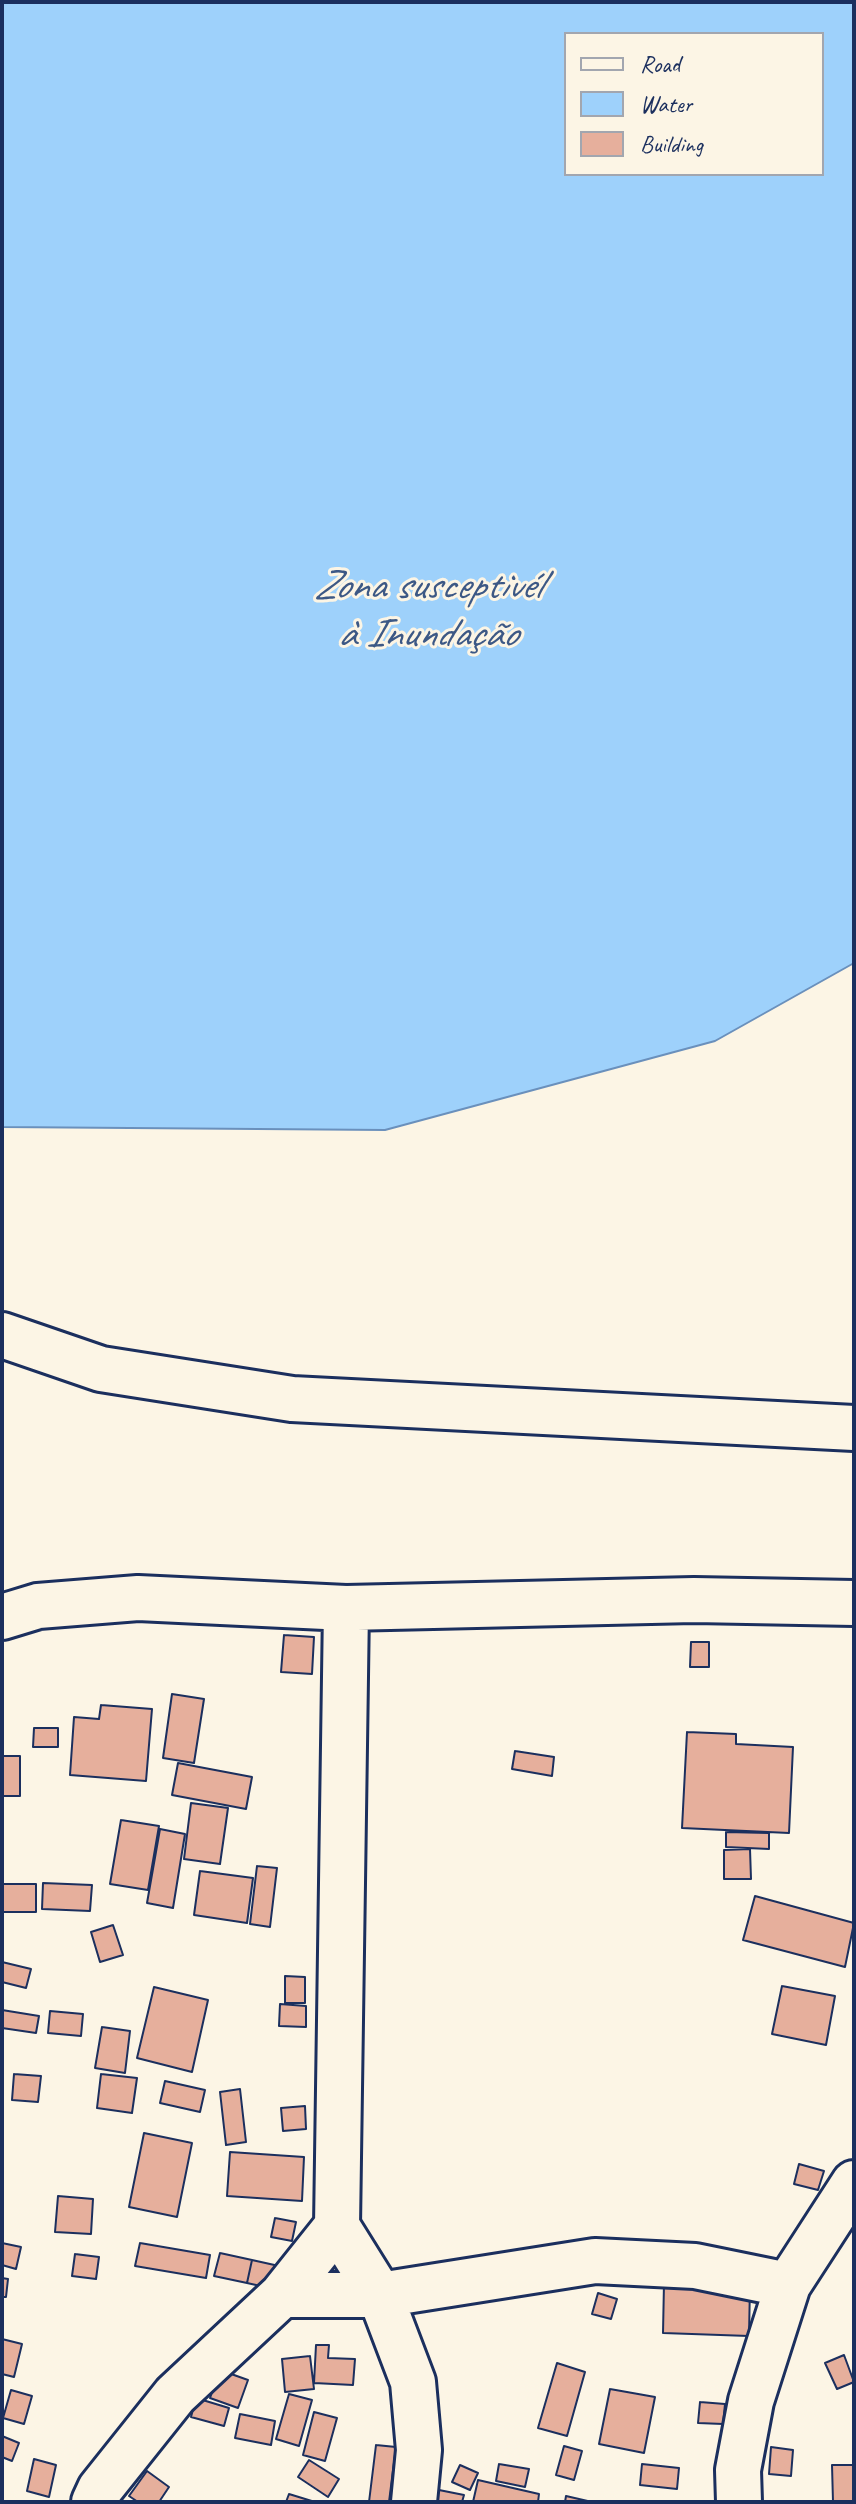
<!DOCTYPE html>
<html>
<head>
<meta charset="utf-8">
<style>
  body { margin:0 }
  #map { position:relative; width:856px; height:2504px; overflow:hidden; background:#fcf5e5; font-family:Caveat,sans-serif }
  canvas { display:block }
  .frame { position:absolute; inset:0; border:4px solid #1b2f5e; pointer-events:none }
  .legend { position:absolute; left:564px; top:32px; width:260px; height:144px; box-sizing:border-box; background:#fcf5e5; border:2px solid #a2a6af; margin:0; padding:10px 14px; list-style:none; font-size:24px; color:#1b2f5e }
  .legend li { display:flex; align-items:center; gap:16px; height:40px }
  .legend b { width:40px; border:2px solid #a2a6af }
</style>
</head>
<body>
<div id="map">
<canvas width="856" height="2504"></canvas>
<div class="frame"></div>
<ul class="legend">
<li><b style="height:10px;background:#fcf5e5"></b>Road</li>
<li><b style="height:22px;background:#9ed1fb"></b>Water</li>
<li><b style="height:22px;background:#e6af9c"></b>Building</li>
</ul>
</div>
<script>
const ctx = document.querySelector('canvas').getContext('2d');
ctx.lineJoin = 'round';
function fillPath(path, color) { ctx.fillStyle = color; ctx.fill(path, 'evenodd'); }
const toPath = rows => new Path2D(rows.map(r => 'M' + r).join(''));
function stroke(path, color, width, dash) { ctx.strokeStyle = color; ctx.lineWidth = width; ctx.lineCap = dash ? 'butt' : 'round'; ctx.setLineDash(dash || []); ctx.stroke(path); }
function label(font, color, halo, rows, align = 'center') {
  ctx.font = font + ' Caveat,sans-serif'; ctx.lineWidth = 6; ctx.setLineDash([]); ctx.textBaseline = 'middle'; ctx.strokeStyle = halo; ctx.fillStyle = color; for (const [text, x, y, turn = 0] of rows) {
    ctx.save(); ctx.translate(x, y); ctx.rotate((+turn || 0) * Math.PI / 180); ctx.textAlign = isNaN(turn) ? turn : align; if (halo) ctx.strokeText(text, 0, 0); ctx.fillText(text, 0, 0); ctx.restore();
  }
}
const water = toPath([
  [2,2,854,2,854,963,715,1041,385,1130,2,1127,2,2],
  [566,34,822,34,822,174,566,174,566,34]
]);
const building = toPath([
  [284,1635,314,1637,312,1674,281,1672,284,1635],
  [691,1642,709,1642,709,1667,690,1667,691,1642],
  [172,1694,204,1699,194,1763,163,1758,172,1694],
  [101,1705,152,1709,146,1781,70,1775,74,1717,99,1719,101,1705],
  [34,1728,58,1728,58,1747,33,1747,34,1728],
  [687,1732,736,1734,736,1744,793,1747,789,1833,682,1828,687,1732],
  [515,1751,554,1757,552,1776,512,1769,515,1751],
  [2,1756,20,1756,20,1796,2,1796,2,1756],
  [178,1763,252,1777,246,1809,172,1795,178,1763],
  [191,1803,228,1808,220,1864,184,1859,191,1803],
  [121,1820,159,1826,148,1890,110,1884,121,1820],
  [160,1829,185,1834,173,1908,147,1903,160,1829],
  [726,1832,769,1833,769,1849,726,1847,726,1832],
  [750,1849,751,1879,724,1879,724,1850,750,1849],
  [257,1866,277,1868,270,1927,250,1924,257,1866],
  [200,1871,253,1878,247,1923,194,1915,200,1871],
  [43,1883,92,1885,90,1911,42,1909,43,1883],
  [2,1884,36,1884,36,1912,2,1912,2,1884],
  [755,1896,854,1923,845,1967,743,1940,755,1896],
  [113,1925,123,1955,100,1962,91,1932,113,1925],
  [2,1962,31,1969,26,1988,2,1982,2,1962],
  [285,1976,305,1977,305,2003,285,2003,285,1976],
  [782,1986,835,1996,826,2045,772,2034,782,1986],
  [154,1987,208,2000,192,2072,137,2058,154,1987],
  [280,2004,306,2006,306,2027,279,2026,280,2004],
  [2,2010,39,2016,36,2033,2,2028,2,2010],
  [50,2011,83,2014,81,2036,48,2033,50,2011],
  [102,2027,130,2031,125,2073,95,2068,102,2027],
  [14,2074,41,2076,38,2102,12,2100,14,2074],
  [101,2074,137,2078,132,2113,97,2108,101,2074],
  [165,2081,205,2090,200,2112,160,2103,165,2081],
  [240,2089,246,2142,226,2145,220,2092,240,2089],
  [305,2106,306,2129,283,2131,281,2108,305,2106],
  [144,2133,192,2143,177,2217,129,2207,144,2133],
  [230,2152,304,2157,302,2201,227,2196,230,2152],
  [799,2164,824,2171,818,2190,794,2184,799,2164],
  [58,2196,93,2199,91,2234,55,2232,58,2196],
  [275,2218,296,2222,292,2241,271,2237,275,2218],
  [2,2243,21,2247,16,2269,2,2265,2,2243],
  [140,2243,210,2255,206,2278,135,2266,140,2243],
  [220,2253,252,2260,247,2283,214,2276,220,2253],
  [75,2254,99,2257,96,2279,72,2276,75,2254],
  [252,2260,279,2266,274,2289,247,2283,252,2260],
  [2,2278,8,2279,6,2297,2,2297,2,2278],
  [664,2283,750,2285,749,2336,663,2333,664,2283],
  [598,2293,617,2299,611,2319,592,2314,598,2293],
  [2,2339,22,2344,14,2377,2,2374,2,2339],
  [316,2345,329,2345,328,2358,355,2359,353,2385,314,2383,316,2345],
  [844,2355,854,2382,837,2389,825,2363,844,2355],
  [310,2356,314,2389,285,2392,282,2359,310,2356],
  [557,2363,585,2372,567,2436,538,2428,557,2363],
  [220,2370,248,2380,238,2408,210,2398,220,2370],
  [610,2389,655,2397,644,2453,599,2444,610,2389],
  [11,2390,32,2396,24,2424,3,2418,11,2390],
  [289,2394,312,2400,299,2446,276,2439,289,2394],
  [196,2398,229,2408,224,2426,191,2417,196,2398],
  [700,2402,725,2404,723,2424,698,2423,700,2402],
  [314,2412,337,2418,325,2461,303,2455,314,2412],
  [240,2414,275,2421,271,2445,235,2438,240,2414],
  [2,2436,19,2443,12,2461,2,2457,2,2436],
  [376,2445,396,2447,389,2502,369,2502,376,2445],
  [564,2446,582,2451,574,2480,556,2475,564,2446],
  [771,2447,793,2450,791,2476,769,2474,771,2447],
  [34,2459,56,2465,49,2497,27,2491,34,2459],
  [309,2460,339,2479,328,2497,298,2477,309,2460],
  [499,2464,529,2469,525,2487,496,2481,499,2464],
  [642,2464,679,2468,677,2489,640,2485,642,2464],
  [460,2465,478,2473,470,2490,452,2482,460,2465],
  [832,2465,854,2465,854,2502,833,2502,832,2465],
  [147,2471,169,2487,159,2502,138,2502,129,2496,147,2471],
  [478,2480,539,2494,538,2502,473,2502,478,2480],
  [434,2489,464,2495,462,2502,431,2502,434,2489],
  [289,2494,315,2502,286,2502,289,2494],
  [566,2496,592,2502,565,2502,566,2496]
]);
const minor = toPath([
  [2,1335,101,1369,292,1399,854,1428],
  [2,1617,38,1606,138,1598,346,1608,694,1600,854,1603],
  [337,2226,380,2295,413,2382,419,2450,414,2502],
  [282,2295,380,2295,595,2261,695,2266,788,2285],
  [94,2502,100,2489,175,2395,282,2295,337,2226,346,1608],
  [739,2502,738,2470,751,2401,788,2285,854,2183]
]);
const waterNames = [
  ["Zona susceptivél",427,587],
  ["à Inundação",427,635]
];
fillPath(water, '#9ed1fb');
stroke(water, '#6a90bc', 2);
fillPath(building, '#e6af9c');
stroke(building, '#1b2f5e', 2);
stroke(minor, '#1b2f5e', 50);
stroke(minor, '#fcf5e5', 44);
label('italic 42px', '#3c5885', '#fcf5e5', waterNames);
</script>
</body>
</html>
